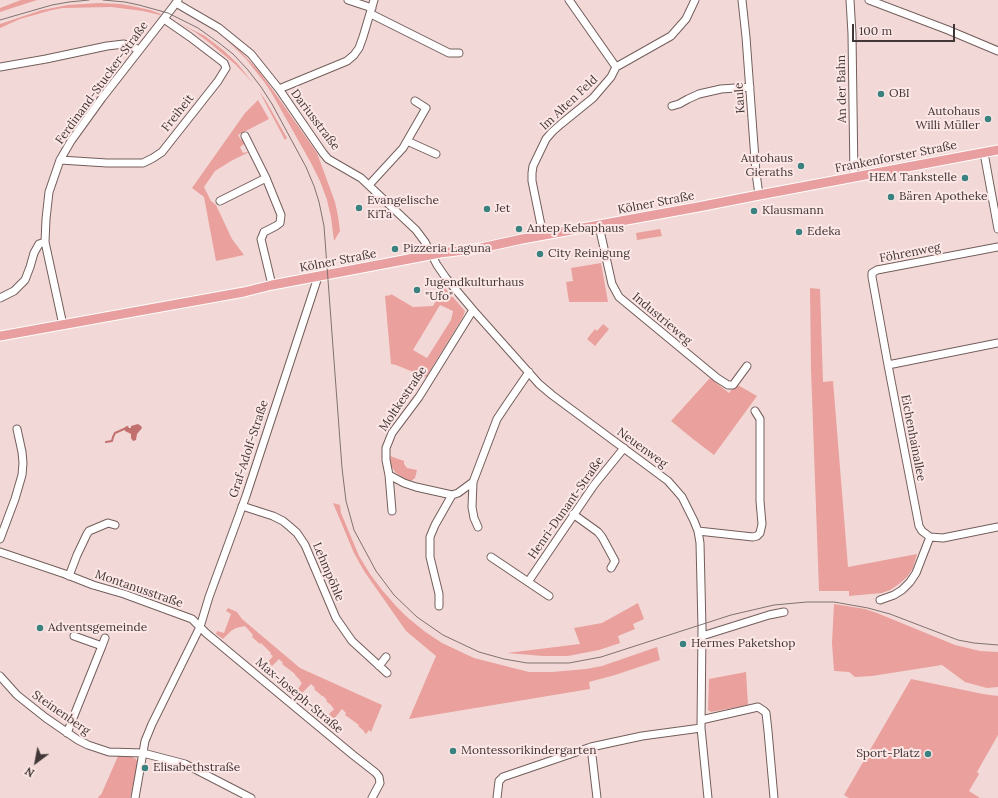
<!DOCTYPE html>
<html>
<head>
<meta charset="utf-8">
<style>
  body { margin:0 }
  #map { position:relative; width:998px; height:798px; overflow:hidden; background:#f2d9d7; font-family:Lora,serif }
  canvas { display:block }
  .north { position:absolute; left:16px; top:742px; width:40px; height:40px; -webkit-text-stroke:3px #fce7e6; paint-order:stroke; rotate:212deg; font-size:11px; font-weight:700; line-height:16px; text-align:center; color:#413736 }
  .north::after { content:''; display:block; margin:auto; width:14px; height:18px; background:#413736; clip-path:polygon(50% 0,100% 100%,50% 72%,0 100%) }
  .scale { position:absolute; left:852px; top:24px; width:103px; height:18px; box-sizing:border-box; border:2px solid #413736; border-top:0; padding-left:5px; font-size:12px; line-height:14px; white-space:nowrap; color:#413736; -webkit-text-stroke:3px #fce7e6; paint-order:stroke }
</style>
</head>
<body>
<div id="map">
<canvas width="998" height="798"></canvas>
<div class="north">N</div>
<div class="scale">100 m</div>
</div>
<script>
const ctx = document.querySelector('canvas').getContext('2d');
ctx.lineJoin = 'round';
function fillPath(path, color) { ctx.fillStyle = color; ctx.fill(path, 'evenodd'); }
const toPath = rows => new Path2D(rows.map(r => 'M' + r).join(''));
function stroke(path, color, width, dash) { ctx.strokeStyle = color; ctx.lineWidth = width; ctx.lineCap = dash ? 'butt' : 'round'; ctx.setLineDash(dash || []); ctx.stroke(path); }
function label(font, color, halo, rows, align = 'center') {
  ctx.font = font + ' Lora,serif'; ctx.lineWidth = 4; ctx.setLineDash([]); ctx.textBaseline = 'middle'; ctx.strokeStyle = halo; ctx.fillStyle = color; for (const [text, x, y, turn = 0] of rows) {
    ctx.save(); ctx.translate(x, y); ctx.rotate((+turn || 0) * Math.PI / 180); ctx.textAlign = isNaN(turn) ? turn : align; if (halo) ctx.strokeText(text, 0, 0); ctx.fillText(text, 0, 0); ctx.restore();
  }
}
const green = toPath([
  [21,0,37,0,0,12,0,8],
  [99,3,120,4,132,6,150,10,161,14,160,15,143,11,111,7,63,8,52,10,20,19,0,28,0,24,42,10,68,5],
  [177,22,205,36,223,50,237,63,253,83,236,65,211,44,195,32],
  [224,37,241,52,258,70,272,89,317,153,335,202,338,216,340,231,334,241,331,217,327,200,320,181,311,163,271,92,265,83,246,59],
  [259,91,266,101,287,138,285,140],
  [258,100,269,119,238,135,241,140,243,139,244,141,244,144,240,147,243,153,247,152,249,152,231,161,215,171,204,187,211,201,216,205,232,239,244,255,216,261,204,197,192,188,245,113],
  [660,229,662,236,637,240,636,233],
  [601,263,608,302,569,302,566,282,573,281,571,268],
  [444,287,465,311,463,317,426,377,396,365,391,364,385,296,391,295,391,294,413,307,433,306],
  [440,305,453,311,451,320,427,358,413,350],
  [810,288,820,289,823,382,833,381,848,567,917,554,913,568,907,577,899,584,890,590,882,593,849,596,849,591,819,591,811,369],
  [603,324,609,329,595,346,587,339,595,329,597,331],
  [710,378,729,393,736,384,757,396,714,455,693,439,671,421],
  [390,456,404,461,404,464,407,468,417,470,415,478,411,481,407,480,396,473,391,466],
  [333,503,340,505,341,513,359,556,370,574,382,590,396,606,407,617,424,631,442,643,474,658,529,672,552,672,586,669,602,666,657,647,660,660,615,675,589,682,590,689,409,719,436,656,406,631,364,571,354,553],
  [638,603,644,619,633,624,635,629,618,636,620,643,599,650,568,656,543,656,507,653,580,644,574,628,602,623],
  [834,604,865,609,877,613,955,645,980,651,998,652,998,687,987,688,965,682,942,665,872,676,855,677,849,672,834,671,832,643],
  [228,608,237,612,242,619,300,668,382,705,371,732,369,730,366,734,364,732,364,731,358,726,359,725,345,715,346,713,342,709,334,719,329,714,334,709,332,707,332,706,326,701,327,700,323,696,322,696,314,689,315,688,311,684,302,693,298,689,302,683,300,681,300,680,295,675,295,674,282,664,283,663,279,659,272,666,268,662,273,656,270,654,271,653,261,643,260,644,252,637,253,635,245,626,236,628,231,631,223,639,216,634,217,631,224,633,231,614,226,611],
  [746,672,748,705,711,712,708,710,709,679],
  [911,679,983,694,998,696,998,735,977,772,979,774,969,791,980,798,849,798,844,795],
  [118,756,130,756,136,759,138,763,130,798,98,798,100,795,101,795]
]);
const water = toPath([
  [138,424,141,426,142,428,137,434,136,440,133,441,131,438,131,434,125,431,124,428,125,427,127,426,128,426,129,428,131,428,131,426]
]);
const stream = toPath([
  [106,442,112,441,113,437,115,433,124,429]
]);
const minor = toPath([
  [348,0,372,8],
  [742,0,746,37,756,173,759,195],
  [850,0,852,34,854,177],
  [869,0,948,30,998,51],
  [176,3,219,28,251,54,279,89,323,153,328,159,335,163,361,178,416,230,425,242,437,265,446,278,473,310,539,384,552,395,668,481,682,497,694,521,698,531,700,543,702,628,701,728,708,798],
  [371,14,449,53,459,53],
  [0,67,46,59,107,46,124,44,131,46,139,50],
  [616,67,625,62,671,36,686,19,695,0],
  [279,89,347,61,354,55,359,48,363,37,374,0],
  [672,106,679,104,688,99,699,94,721,89,750,87],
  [245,136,266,178],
  [407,141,436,154],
  [984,153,998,229],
  [60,160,107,163,143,163,153,158,162,152,218,81,226,68,224,63,190,37,164,19],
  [369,185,403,148,426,108,415,101],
  [220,201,266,178,281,215,280,223,276,226,264,232,262,237,261,239,272,285],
  [599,226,612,284,619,297,717,378,728,385,733,385,747,366],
  [543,235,532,181,532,173,533,166,546,139,552,132,561,124,593,98,611,77,616,67,569,0],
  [0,298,14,291,25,280,30,267,34,253,39,244,45,242],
  [63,325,45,242,46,219,49,192,60,160,71,141,102,98,173,7,178,0],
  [888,365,872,277,872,273,877,270,998,247],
  [389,475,404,483,416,487,452,495],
  [473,482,472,507,474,518,478,527],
  [242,506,273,516,283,521,289,526,297,533,305,545,336,618,352,641,387,673],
  [392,511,389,475,386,460,386,448,392,433,419,397,473,310],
  [573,514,598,532,602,537,615,561,611,568],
  [698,531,753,537,757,536,760,533,762,524,760,501,760,419,755,411],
  [930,537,943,538,998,527],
  [0,539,15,499,22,475,23,463,22,452,17,429],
  [0,552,65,574,93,585,124,594,192,619,206,633,353,755,376,773,379,777,380,783,372,798],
  [491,557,549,596],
  [69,576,77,555,87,534,89,531,108,523,115,525],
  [528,582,594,485,624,448],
  [880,600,894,595,902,590,910,582,916,573,930,537,922,531,919,526,888,365,998,343],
  [439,606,439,594,430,557,430,537,435,525,452,495,458,493,473,482,497,419,507,404,529,372],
  [702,636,769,615,784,612],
  [102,646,105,638],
  [379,666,386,657],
  [0,676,17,695,46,718,78,740,88,745,109,752,143,753,185,764,251,798],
  [701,720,758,707,764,711,766,713,768,731,774,798],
  [67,733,102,646,74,636],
  [591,747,597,798],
  [135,798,145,741,152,724,200,627,209,597,246,496,318,277],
  [497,798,499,781,503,777,591,747,642,736,701,728]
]);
const major = toPath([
  [0,336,244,292,272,285,388,263,440,253,481,248,522,239,698,207,759,195,998,150]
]);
const tram = toPath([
  [103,0,125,2,139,5,168,13,198,28,219,43,233,54,248,70,261,87,272,104,306,167,314,186,319,202,324,226,342,468,346,501,354,530,376,571,394,595,417,617,443,635,479,652,504,659,527,663,569,663,601,657,731,615,774,605,807,602,834,602,868,608,890,614,958,640,974,643,998,645],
  [0,20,52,5,69,2,89,0]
]);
const markers = [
  [881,94,4,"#39827f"],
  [988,119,4,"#39827f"],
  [801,166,4,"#39827f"],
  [965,178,4,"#39827f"],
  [891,197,4,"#39827f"],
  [359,208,4,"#39827f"],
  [487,209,4,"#39827f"],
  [754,211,4,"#39827f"],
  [519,229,4,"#39827f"],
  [799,232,4,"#39827f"],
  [395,249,4,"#39827f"],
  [540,254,4,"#39827f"],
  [417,290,4,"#39827f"],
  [40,628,4,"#39827f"],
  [683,644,4,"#39827f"],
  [453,751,4,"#39827f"],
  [928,754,4,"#39827f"],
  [145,768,4,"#39827f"]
];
const streetNames = [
  ["Ferdinand-Stucker-Straße",102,83,-54],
  ["An der Bahn",842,89,-91],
  ["Kaule",740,98,-94],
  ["Im Alten Feld",569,103,-43],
  ["Freiheit",178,113,-52],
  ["Dariusstraße",315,120,53],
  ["Frankenforster Straße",896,157,-11],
  ["Kölner Straße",656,203,-11],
  ["Föhrenweg",910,253,-11],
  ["Kölner Straße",338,261,-11],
  ["Industrieweg",662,319,40],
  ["Moltkestraße",403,399,-56],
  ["Eichenhainallee",913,438,79],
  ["Neuenweg",642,448,36],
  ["Graf-Adolf-Straße",249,449,-72],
  ["Henri-Dunant-Straße",566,508,-55],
  ["Lehmpöhle",328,572,67],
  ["Montanusstraße",139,589,19],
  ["Max-Joseph-Straße",299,696,40],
  ["Steinenberg",61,713,35]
];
const poiNames = [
  ["OBI",889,94],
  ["Autohaus",980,112,"right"],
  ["Willi Müller",980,126,"right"],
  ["Autohaus",793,159,"right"],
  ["Gieraths",793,173,"right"],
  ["HEM Tankstelle",957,178,"right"],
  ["Bären Apotheke",899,197],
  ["Evangelische",367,201],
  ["KiTa",367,215],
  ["Jet",495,209],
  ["Klausmann",762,211],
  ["Antep Kebaphaus",527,229],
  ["Edeka",807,232],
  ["Pizzeria Laguna",403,249],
  ["City Reinigung",548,254],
  ["Jugendkulturhaus",425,283],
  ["\"Ufo\"",425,297],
  ["Adventsgemeinde",48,628],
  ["Hermes Paketshop",691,644],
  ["Montessorikindergarten",461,751],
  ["Sport-Platz",920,754,"right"],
  ["Elisabethstraße",153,768]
];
fillPath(green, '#eaa09c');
fillPath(water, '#c2706d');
stroke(stream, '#c2706d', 2);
stroke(minor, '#735e5c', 9);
stroke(major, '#fff', 11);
stroke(minor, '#fff', 7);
stroke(major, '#e99f9f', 9);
stroke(tram, '#80716f', 1);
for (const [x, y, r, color] of markers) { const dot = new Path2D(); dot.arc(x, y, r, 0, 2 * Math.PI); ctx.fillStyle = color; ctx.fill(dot); stroke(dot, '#fce7e6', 1.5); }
label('12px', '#413736', '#fce7e6', streetNames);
label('12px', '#413736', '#fce7e6', poiNames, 'left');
</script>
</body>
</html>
